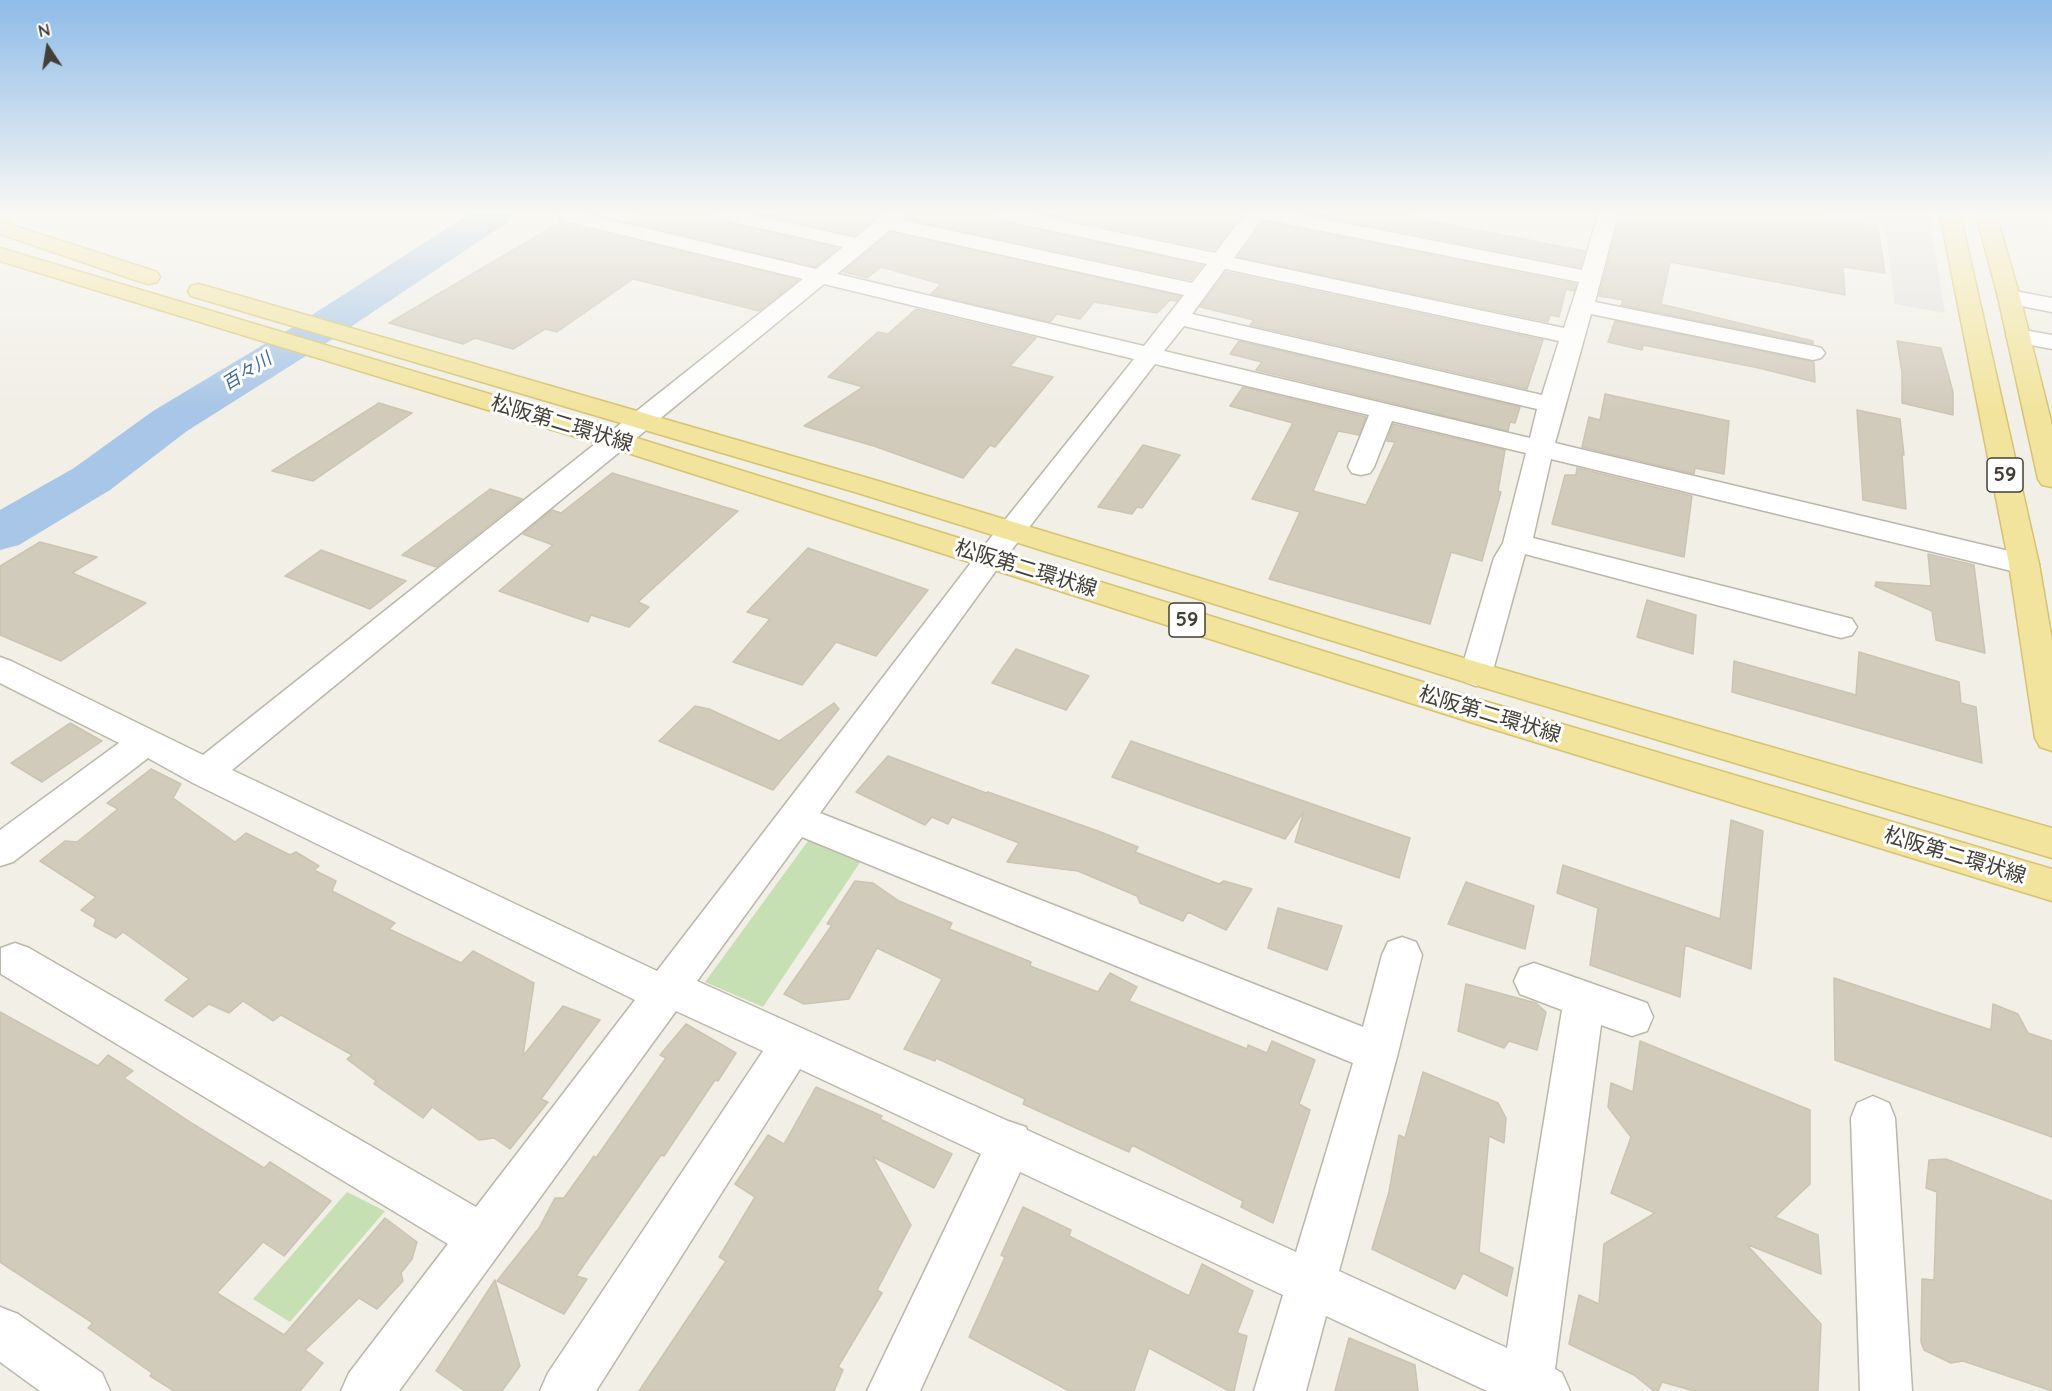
<!DOCTYPE html>
<html>
<head>
<meta charset="utf-8">
<style>
  body { margin:0 }
  #map { position:relative; width:2052px; height:1391px; overflow:hidden; background:#f1efe6; font-family:Quicksand,sans-serif }
  canvas { display:block }
  .north { position:absolute; left:18px; top:18px; width:60px; height:60px; -webkit-text-stroke:4px #fff; paint-order:stroke; rotate:348deg; font-size:16px; font-weight:700; line-height:24px; text-align:center; color:#423f36 }
  .north::after { content:''; display:block; margin:auto; width:21px; height:27px; background:#423f36; clip-path:polygon(50% 0,100% 100%,50% 72%,0 100%) }
</style>
</head>
<body>
<div id="map">
<canvas width="2052" height="1391"></canvas>
<div class="north">N</div>
</div>
<script>
const ctx = document.querySelector('canvas').getContext('2d');
ctx.lineJoin = 'round';
function fillPath(path, color) { ctx.fillStyle = color; ctx.fill(path, 'evenodd'); }
const toPath = rows => new Path2D(rows.map(r => 'M' + r).join(''));
function stroke(path, color, width, dash) { ctx.strokeStyle = color; ctx.lineWidth = width; ctx.lineCap = dash ? 'butt' : 'round'; ctx.setLineDash(dash || []); ctx.stroke(path); }
function label(font, color, halo, rows, align = 'center') {
  ctx.font = font + ' Quicksand,"Noto Sans JP",sans-serif'; ctx.lineWidth = 6; ctx.setLineDash([]); ctx.textBaseline = 'middle'; ctx.strokeStyle = halo; ctx.fillStyle = color; for (const [text, x, y, turn = 0] of rows) {
    ctx.save(); ctx.translate(x, y); ctx.rotate((+turn || 0) * Math.PI / 180); ctx.textAlign = isNaN(turn) ? turn : align; if (halo) ctx.strokeText(text, 0, 0); ctx.fillText(text, 0, 0); ctx.restore();
  }
}
const green = toPath([
  [808,841,861,861,763,1007,705,982],
  [347,1192,385,1211,290,1322,253,1299]
]);
const parking = toPath([
  [1812,214,1929,214,1945,313,1895,304,1885,227]
]);
const river = toPath([
  [469,214,513,214,508,222,328,342,187,431,110,490,19,545,0,550,0,510,74,468,153,411,298,324,469,214]
]);
const building = toPath([
  [643,214,711,214,716,220,838,248,815,267,629,222,643,214],
  [762,214,880,214,854,236,762,214],
  [909,214,990,214,994,220,1001,222,1203,265,1191,280,906,219,909,214],
  [1043,214,1242,214,1214,250,1043,214],
  [1312,214,1411,214,1410,217,1585,251,1580,267,1312,214],
  [1620,214,1802,214,1878,227,1885,273,1843,267,1845,295,1670,262,1661,304,1813,341,1813,344,1621,305,1623,300,1599,296,1620,214],
  [1263,221,1267,222,1576,284,1574,291,1566,289,1559,317,1550,315,1548,322,1238,257,1263,221],
  [559,223,608,234,798,280,759,311,633,279,557,332,545,329,513,349,475,338,463,344,389,323,559,223],
  [891,232,1180,296,1176,301,1170,300,1157,313,1094,302,1080,319,1057,314,1050,322,931,294,941,284,881,267,867,278,843,272,891,232],
  [1226,272,1543,340,1527,389,1250,325,1254,320,1200,307,1226,272],
  [916,309,1036,338,1010,366,1053,377,995,447,990,445,963,478,874,446,804,426,863,387,828,377,878,332,888,334,916,309],
  [1615,321,1814,362,1815,382,1759,368,1643,345,1642,350,1608,342,1615,321],
  [1239,341,1520,407,1515,423,1510,422,1508,431,1256,370,1262,362,1230,354,1239,341],
  [1897,341,1941,348,1953,392,1953,415,1902,403,1902,373,1897,341],
  [1243,387,1366,417,1359,435,1338,431,1313,491,1366,505,1395,442,1387,441,1393,424,1505,450,1498,491,1501,492,1482,561,1451,552,1430,624,1269,579,1300,512,1252,499,1293,423,1230,406,1243,387],
  [1605,394,1729,421,1724,474,1695,468,1694,474,1582,447,1589,417,1600,420,1605,394],
  [379,403,412,413,313,481,272,471,379,403],
  [1857,410,1900,419,1904,455,1902,454,1906,509,1863,500,1857,410],
  [1143,445,1180,455,1142,508,1137,507,1132,514,1098,507,1143,445],
  [1577,468,1692,496,1684,557,1552,524,1565,475,1576,475,1577,468],
  [612,473,738,511,638,602,649,607,629,627,591,615,588,622,499,591,553,545,523,534,552,510,561,513,612,473],
  [490,489,522,499,436,567,402,555,490,489],
  [40,542,97,557,72,573,146,603,61,661,0,635,0,566,40,542],
  [808,548,928,590,876,656,836,642,802,685,733,662,770,619,747,612,808,548],
  [321,550,406,581,370,609,285,576,321,550],
  [1928,554,1974,565,1985,653,1936,640,1932,611,1875,586,1876,582,1931,586,1928,554],
  [1647,600,1696,615,1693,654,1637,637,1647,600],
  [1016,649,1089,676,1066,710,992,683,1016,649],
  [1859,652,1959,682,1961,703,1976,707,1982,763,1732,692,1734,661,1856,695,1859,652],
  [834,703,839,709,773,790,659,741,695,706,709,709,779,741,834,703],
  [70,723,102,741,42,782,11,763,70,723],
  [1131,741,1410,838,1399,878,1295,842,1304,811,1285,839,1112,777,1131,741],
  [888,756,986,793,988,792,1098,831,1138,847,1135,852,1219,884,1224,881,1252,889,1226,930,1188,912,1183,921,1140,903,1137,896,1078,871,1007,862,1019,843,952,817,948,824,932,817,925,825,856,792,888,756],
  [151,769,181,784,173,798,235,842,246,833,290,855,296,852,319,866,314,870,336,881,332,891,395,923,389,929,461,963,473,951,534,983,523,1056,563,1006,600,1020,541,1099,548,1102,510,1149,494,1138,479,1140,432,1107,423,1118,374,1084,376,1081,347,1059,352,1055,281,1015,273,1021,243,1001,229,1013,209,1004,193,1017,165,1000,189,979,123,932,116,938,94,926,96,919,81,910,96,897,40,861,65,841,77,842,118,809,107,803,151,769],
  [1731,820,1763,831,1751,969,1685,945,1680,997,1590,965,1598,908,1557,893,1563,865,1720,919,1731,820],
  [855,881,873,883,899,901,952,923,949,929,1031,962,1030,966,1098,992,1110,973,1137,987,1129,1001,1247,1049,1248,1045,1267,1053,1272,1041,1315,1060,1299,1104,1310,1110,1273,1223,1241,1207,1243,1201,1132,1145,1129,1152,1023,1104,1025,1099,936,1058,935,1061,904,1049,942,979,877,948,849,999,804,1004,784,994,832,925,827,924,855,881],
  [1466,882,1534,906,1525,949,1448,924,1466,882],
  [1278,908,1342,926,1327,970,1268,948,1278,908],
  [1834,978,1991,1030,1993,1004,2018,1014,2028,1033,2052,1041,2052,1137,1835,1060,1834,978],
  [1466,984,1536,1003,1546,1012,1537,1050,1509,1041,1504,1048,1458,1031,1466,984],
  [0,1012,98,1066,108,1055,133,1071,124,1078,193,1124,264,1168,270,1162,331,1201,284,1256,263,1242,217,1293,284,1335,385,1218,417,1242,412,1259,401,1273,403,1281,377,1309,359,1298,305,1350,323,1363,300,1391,174,1391,150,1376,152,1373,88,1328,93,1323,0,1262,0,1012],
  [686,1024,736,1053,718,1081,715,1080,664,1156,661,1155,576,1276,587,1279,564,1314,497,1281,539,1228,555,1198,564,1198,594,1156,596,1158,666,1058,660,1055,686,1024],
  [1640,1041,1810,1110,1810,1184,1775,1217,1818,1235,1821,1274,1746,1244,1821,1324,1818,1391,1694,1391,1662,1382,1658,1391,1654,1391,1634,1375,1569,1344,1579,1295,1599,1304,1604,1244,1655,1213,1611,1193,1631,1137,1608,1107,1611,1083,1633,1092,1640,1041],
  [1423,1072,1498,1103,1506,1118,1504,1143,1489,1136,1479,1252,1513,1268,1507,1296,1463,1273,1455,1289,1372,1249,1389,1192,1399,1135,1405,1138,1423,1072],
  [816,1087,882,1116,880,1119,952,1154,934,1188,873,1157,911,1225,877,1290,882,1293,838,1367,843,1370,834,1391,639,1391,726,1261,719,1257,755,1197,735,1184,768,1135,784,1144,816,1087],
  [1946,1159,2052,1201,2052,1391,1963,1361,1951,1363,1924,1350,1921,1342,1922,1279,1934,1280,1937,1192,1926,1188,1929,1160,1946,1159],
  [1023,1207,1071,1230,1069,1236,1189,1296,1202,1264,1253,1291,1237,1333,1247,1336,1234,1391,1229,1391,1149,1348,1134,1391,1069,1391,969,1337,1005,1257,1001,1255,1023,1207],
  [495,1280,520,1366,502,1391,465,1391,436,1371,495,1280],
  [1349,1338,1415,1365,1418,1391,1335,1391,1349,1338]
]);
const street = toPath([
  [559,214,586,214,816,269,843,247,716,218,713,214,751,214,855,238,884,214,907,214,902,220,1192,283,1207,264,1002,220,995,218,992,214,1031,214,1215,253,1245,214,1299,214,1582,270,1598,214,1618,214,1595,302,1813,346,1821,348,1825,353,1821,358,1813,360,1591,314,1555,443,2034,557,2039,564,2034,571,2024,574,1551,459,1533,538,1841,616,1852,619,1857,627,1852,635,1841,638,1525,554,1492,674,1487,682,1476,686,1465,682,1460,674,1494,558,1503,543,1526,453,1392,421,1374,467,1370,473,1361,475,1352,473,1348,467,1369,415,1155,364,1000,565,820,813,1363,1027,1382,955,1388,942,1402,937,1416,942,1422,955,1398,1053,1339,1271,1507,1348,1562,1010,1520,994,1514,981,1520,968,1534,963,1647,1003,1653,1017,1647,1031,1632,1036,1601,1025,1555,1369,1562,1373,1570,1391,1487,1391,1326,1316,1306,1391,1254,1391,1283,1295,1020,1172,920,1391,867,1391,981,1154,800,1069,596,1391,540,1391,548,1373,763,1051,676,1011,399,1391,341,1391,349,1373,448,1244,1,974,1,948,15,943,29,948,476,1207,635,1000,193,783,148,758,13,862,0,866,0,830,119,743,0,683,0,657,11,661,203,755,803,279,561,220,559,214],
  [1262,219,1267,220,1579,282,1564,328,1234,258,1262,219],
  [890,230,1184,295,1144,346,837,274,890,230],
  [1225,269,1559,341,1542,395,1192,314,1225,269],
  [824,284,1134,359,980,551,657,971,232,770,824,284],
  [1184,326,1537,409,1530,438,1164,351,1184,326],
  [802,837,1353,1063,1296,1252,1027,1130,1026,1127,1008,1121,697,981,802,837],
  [2009,290,2052,298,2052,312,2001,302,1998,297,2001,292,2009,290],
  [2018,329,2052,335,2052,349,2010,341,2006,336,2010,331,2018,329],
  [1873,1096,1889,1103,1895,1118,1912,1391,1860,1391,1851,1118,1857,1103,1873,1096],
  [0,1307,18,1314,102,1373,110,1391,40,1391,0,1362,0,1307]
]);
const primary = toPath([
  [1940,214,1960,214,2039,564,2052,640,2052,751,2040,747,2035,738,2009,564,1940,214],
  [1976,214,1996,214,2020,297,2052,425,2052,487,2042,485,2038,479,1998,297,1976,214],
  [0,221,157,272,160,277,157,282,149,284,141,282,0,234,0,221],
  [0,248,627,435,1484,701,2052,869,2052,901,1470,722,609,447,0,261,0,248],
  [199,284,878,481,1480,663,2052,828,2052,858,1465,682,858,493,191,296,188,291,191,286,199,284]
]);
const farWaternames = [
  ["百々川",247,372,-32]
];
const shields = [
  [2005,475,36],
  [1187,620,36]
];
const shieldNames = [
  ["59",2005,475],
  ["59",1187,620]
];
const streetNames = [
  ["松阪第二環状線",562,424,17],
  ["松阪第二環状線",1026,569,17],
  ["松阪第二環状線",1490,715,17],
  ["松阪第二環状線",1955,856,17]
];
fillPath(green, '#c6e0b3');
fillPath(parking, '#e2e1dd');
fillPath(river, '#a8c6e7');
fillPath(building, '#d1cbbc');
stroke(building, '#cbc4b1', 1.5);
stroke(street, '#bbb7a9', 3);
stroke(primary, '#d5c36f', 3);
fillPath(street, '#fff');
fillPath(primary, '#f2e49d');
const sky = ctx.createLinearGradient(0, 0, 0, 409);
sky.addColorStop(0, '#8ebbe8');
sky.addColorStop(0.52, '#f9f8f4');
sky.addColorStop(1, '#f9f8f400');
ctx.fillStyle = sky;
ctx.fillRect(0, 0, 2052, 409);
label('italic 18px', '#3c6aa1', '#fff', farWaternames);
for (const [x, y, w] of shields) { const box = new Path2D(); box.roundRect(x - w / 2, y - 17, w, 34, 4.5); ctx.fillStyle = '#fff'; ctx.fill(box); stroke(box, '#423f36', 1.5); }
label('bold 20px', '#423f36', null, shieldNames);
label('21px', '#423f36', '#fff', streetNames);
</script>
</body>
</html>
